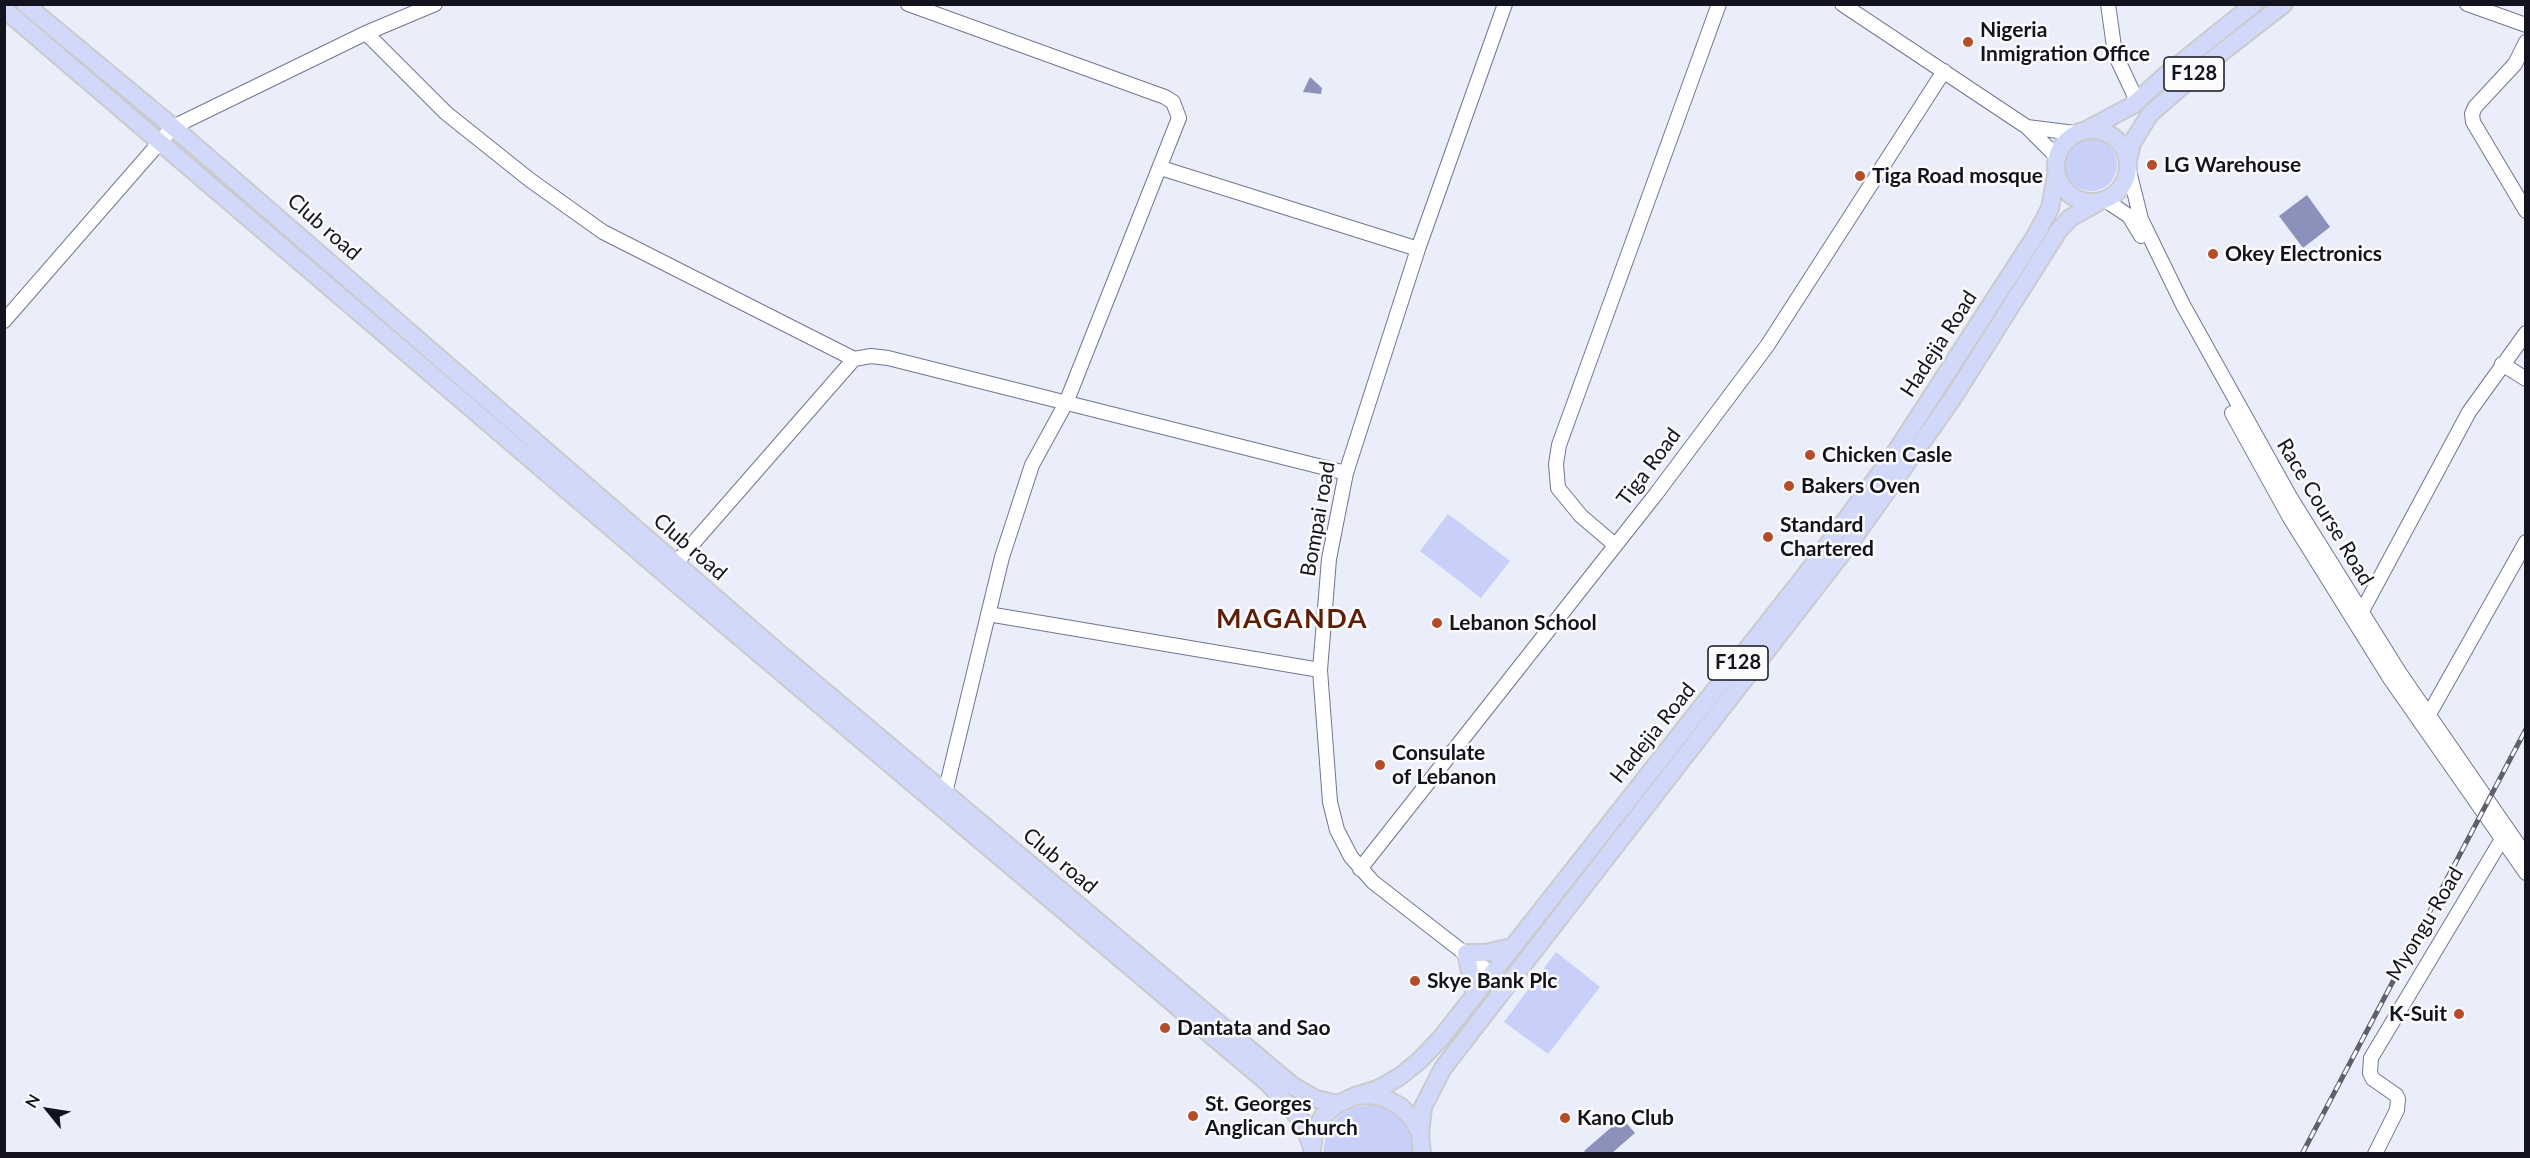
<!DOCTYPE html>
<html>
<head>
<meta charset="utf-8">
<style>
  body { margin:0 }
  #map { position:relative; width:2530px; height:1158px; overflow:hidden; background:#eaedfa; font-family:Lato,sans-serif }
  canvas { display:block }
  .frame { position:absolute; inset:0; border:6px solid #12131e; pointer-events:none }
  .north { position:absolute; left:18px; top:1080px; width:60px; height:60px; -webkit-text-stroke:4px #fbfbfb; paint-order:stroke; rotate:300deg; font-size:16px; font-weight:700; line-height:24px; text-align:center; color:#12131e }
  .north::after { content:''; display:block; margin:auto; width:21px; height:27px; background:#12131e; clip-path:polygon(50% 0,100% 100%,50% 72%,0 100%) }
</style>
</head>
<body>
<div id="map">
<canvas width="2530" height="1158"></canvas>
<div class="frame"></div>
<div class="north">N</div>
</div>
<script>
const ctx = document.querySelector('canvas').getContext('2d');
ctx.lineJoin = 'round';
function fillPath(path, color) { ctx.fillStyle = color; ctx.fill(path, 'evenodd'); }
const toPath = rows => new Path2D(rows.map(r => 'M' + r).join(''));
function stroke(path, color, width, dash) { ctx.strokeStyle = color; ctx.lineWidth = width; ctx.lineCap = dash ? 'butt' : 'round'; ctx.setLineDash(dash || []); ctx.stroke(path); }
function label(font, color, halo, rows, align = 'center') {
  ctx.font = font + ' Lato,sans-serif'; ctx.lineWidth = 5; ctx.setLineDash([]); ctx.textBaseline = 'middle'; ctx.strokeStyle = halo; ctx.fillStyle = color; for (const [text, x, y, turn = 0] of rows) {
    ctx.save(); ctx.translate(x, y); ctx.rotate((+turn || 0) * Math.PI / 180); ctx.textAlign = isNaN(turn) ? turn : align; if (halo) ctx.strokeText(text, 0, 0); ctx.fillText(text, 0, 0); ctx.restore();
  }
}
const green = toPath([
  '2065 165a26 26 0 1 1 52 0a26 26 0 1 1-52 0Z',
  [1448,514,1510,561,1481,598,1420,551],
  [1556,952,1600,987,1548,1054,1504,1022],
  [1372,1105,1387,1109,1400,1117,1409,1129,1414,1153,1323,1154,1325,1137,1332,1123,1343,1113,1357,1106]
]);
const water = toPath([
  [1310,77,1322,88,1321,94,1303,92],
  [2307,195,2330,227,2303,248,2279,216],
  [1622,1118,1635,1133,1612,1153,1586,1153,1584,1151]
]);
const minor = toPath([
  [908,4,1165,97,1173,102,1179,118,1066,403,1032,465,1002,557,945,793],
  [1505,4,1418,249,1346,473,1329,559,1320,670,1330,802,1337,830,1351,857,1373,882,1508,987],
  [1842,4,2027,127,2056,156],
  [2108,4,2115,54,2137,101],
  [2467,4,2526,25],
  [366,33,446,113,530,180,603,232,854,359,871,356,888,358,1346,473],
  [2526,42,2515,64,2475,107,2472,114,2473,122,2526,211],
  [2027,127,2075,133],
  [2128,167,2141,219,2183,305,2290,497,2399,672,2526,856],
  [1161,168,1418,249],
  [2105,200,2129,216,2141,236],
  [4,321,173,127,366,33,435,4],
  [2502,364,2526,379],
  [2232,413,2290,518,2391,680,2526,873],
  [1615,545,1581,516,1558,488,1556,464,1559,445,1719,4],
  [675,564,854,359],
  [2361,613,2469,412,2526,333],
  [988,614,1320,670],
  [2428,716,2526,542],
  [1360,869,1656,494,1767,346,1944,71],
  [2375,1154,2397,1110,2398,1099,2396,1095,2373,1079,2370,1073,2371,1058,2505,834]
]);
const major = toPath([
  [25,4,173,127,779,653,1293,1086,1316,1099,1338,1104],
  [4,9,679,586,1269,1084,1302,1121,1312,1147],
  '2056 166a36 36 0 1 1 72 0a36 36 0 1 1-72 0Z',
  [2086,130,2133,105,2168,73,2254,4],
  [2128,161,2132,143,2150,114,2213,59,2284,4],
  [1475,995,1466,953,1485,953,1512,947],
  [1355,1096,1380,1088,1399,1077,1419,1061,1441,1038,1804,577,1897,450,2036,235,2050,208,2056,176],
  [1420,1133,1423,1107,1443,1068,1850,543,1951,401,2059,230,2070,218,2097,203],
  [1312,1150,1314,1132,1323,1116,1338,1104,1355,1096,1371,1095,1387,1099,1401,1107,1412,1118,1420,1133,1422,1154]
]);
const rail = toPath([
  [2302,1154,2526,729]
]);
const markers = [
  [1968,42,6,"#b44c29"],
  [2152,165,6,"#b44c29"],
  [1860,176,6,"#b44c29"],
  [2213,254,6,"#b44c29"],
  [1810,455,6,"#b44c29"],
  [1789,486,6,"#b44c29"],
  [1768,537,6,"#b44c29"],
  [1437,623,6,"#b44c29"],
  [1380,765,6,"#b44c29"],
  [1415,981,6,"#b44c29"],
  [2459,1014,6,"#b44c29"],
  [1165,1028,6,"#b44c29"],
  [1193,1116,6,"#b44c29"],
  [1565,1118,6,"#b44c29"]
];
const shields = [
  [2194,74,60],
  [1738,663,60]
];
const shieldNames = [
  ["F128",2194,74],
  ["F128",1738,663]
];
const poiNames = [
  ["Nigeria",1980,30],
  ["Inmigration Office",1980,54],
  ["LG Warehouse",2164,165],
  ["Tiga Road mosque",1872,176],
  ["Okey Electronics",2225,254],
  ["Chicken Casle",1822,455],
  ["Bakers Oven",1801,486],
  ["Standard",1780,525],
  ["Chartered",1780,549],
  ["Lebanon School",1449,623],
  ["Consulate",1392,753],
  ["of Lebanon",1392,777],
  ["Skye Bank Plc",1427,981],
  ["K-Suit",2447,1014,"right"],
  ["Dantata and Sao",1177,1028],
  ["St. Georges",1205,1104],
  ["Anglican Church",1205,1128],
  ["Kano Club",1577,1118]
];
const streetNames = [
  ["Club road",324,227,41],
  ["Hadejia Road",1939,344,-57],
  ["Tiga Road",1649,467,-53],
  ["Race Course Road",2325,512,59],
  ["Bompai road",1318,519,-80],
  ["Club road",690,547,41],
  ["Hadejia Road",1653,733,-51],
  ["Club road",1060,861,40],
  ["Myongu Road",2425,924,-59]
];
const districtNames = [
  ["MAGANDA",1292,619]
];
fillPath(green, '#c8cff8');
fillPath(water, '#8b91ba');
stroke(minor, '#717692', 16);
stroke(major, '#cbcbce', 20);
stroke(minor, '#fff', 14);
stroke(major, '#d2d8fa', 16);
stroke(rail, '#5e606c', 5);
stroke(rail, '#fbfbfb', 3, [9]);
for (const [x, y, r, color] of markers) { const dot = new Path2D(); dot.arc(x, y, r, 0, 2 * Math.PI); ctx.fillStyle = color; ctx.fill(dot); stroke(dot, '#fbfbfb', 2); }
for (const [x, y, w] of shields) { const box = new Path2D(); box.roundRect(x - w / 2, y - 17, w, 34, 4.5); ctx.fillStyle = '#fbfbfb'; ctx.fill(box); stroke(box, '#12131e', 1.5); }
label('bold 20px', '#12131e', null, shieldNames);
label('bold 21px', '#12131e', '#fbfbfb', poiNames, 'left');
label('21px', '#12131e', '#fbfbfb', streetNames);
ctx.letterSpacing = '1.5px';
label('bold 27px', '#5e1d06', '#fbfbfb', districtNames);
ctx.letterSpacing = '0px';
</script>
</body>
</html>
